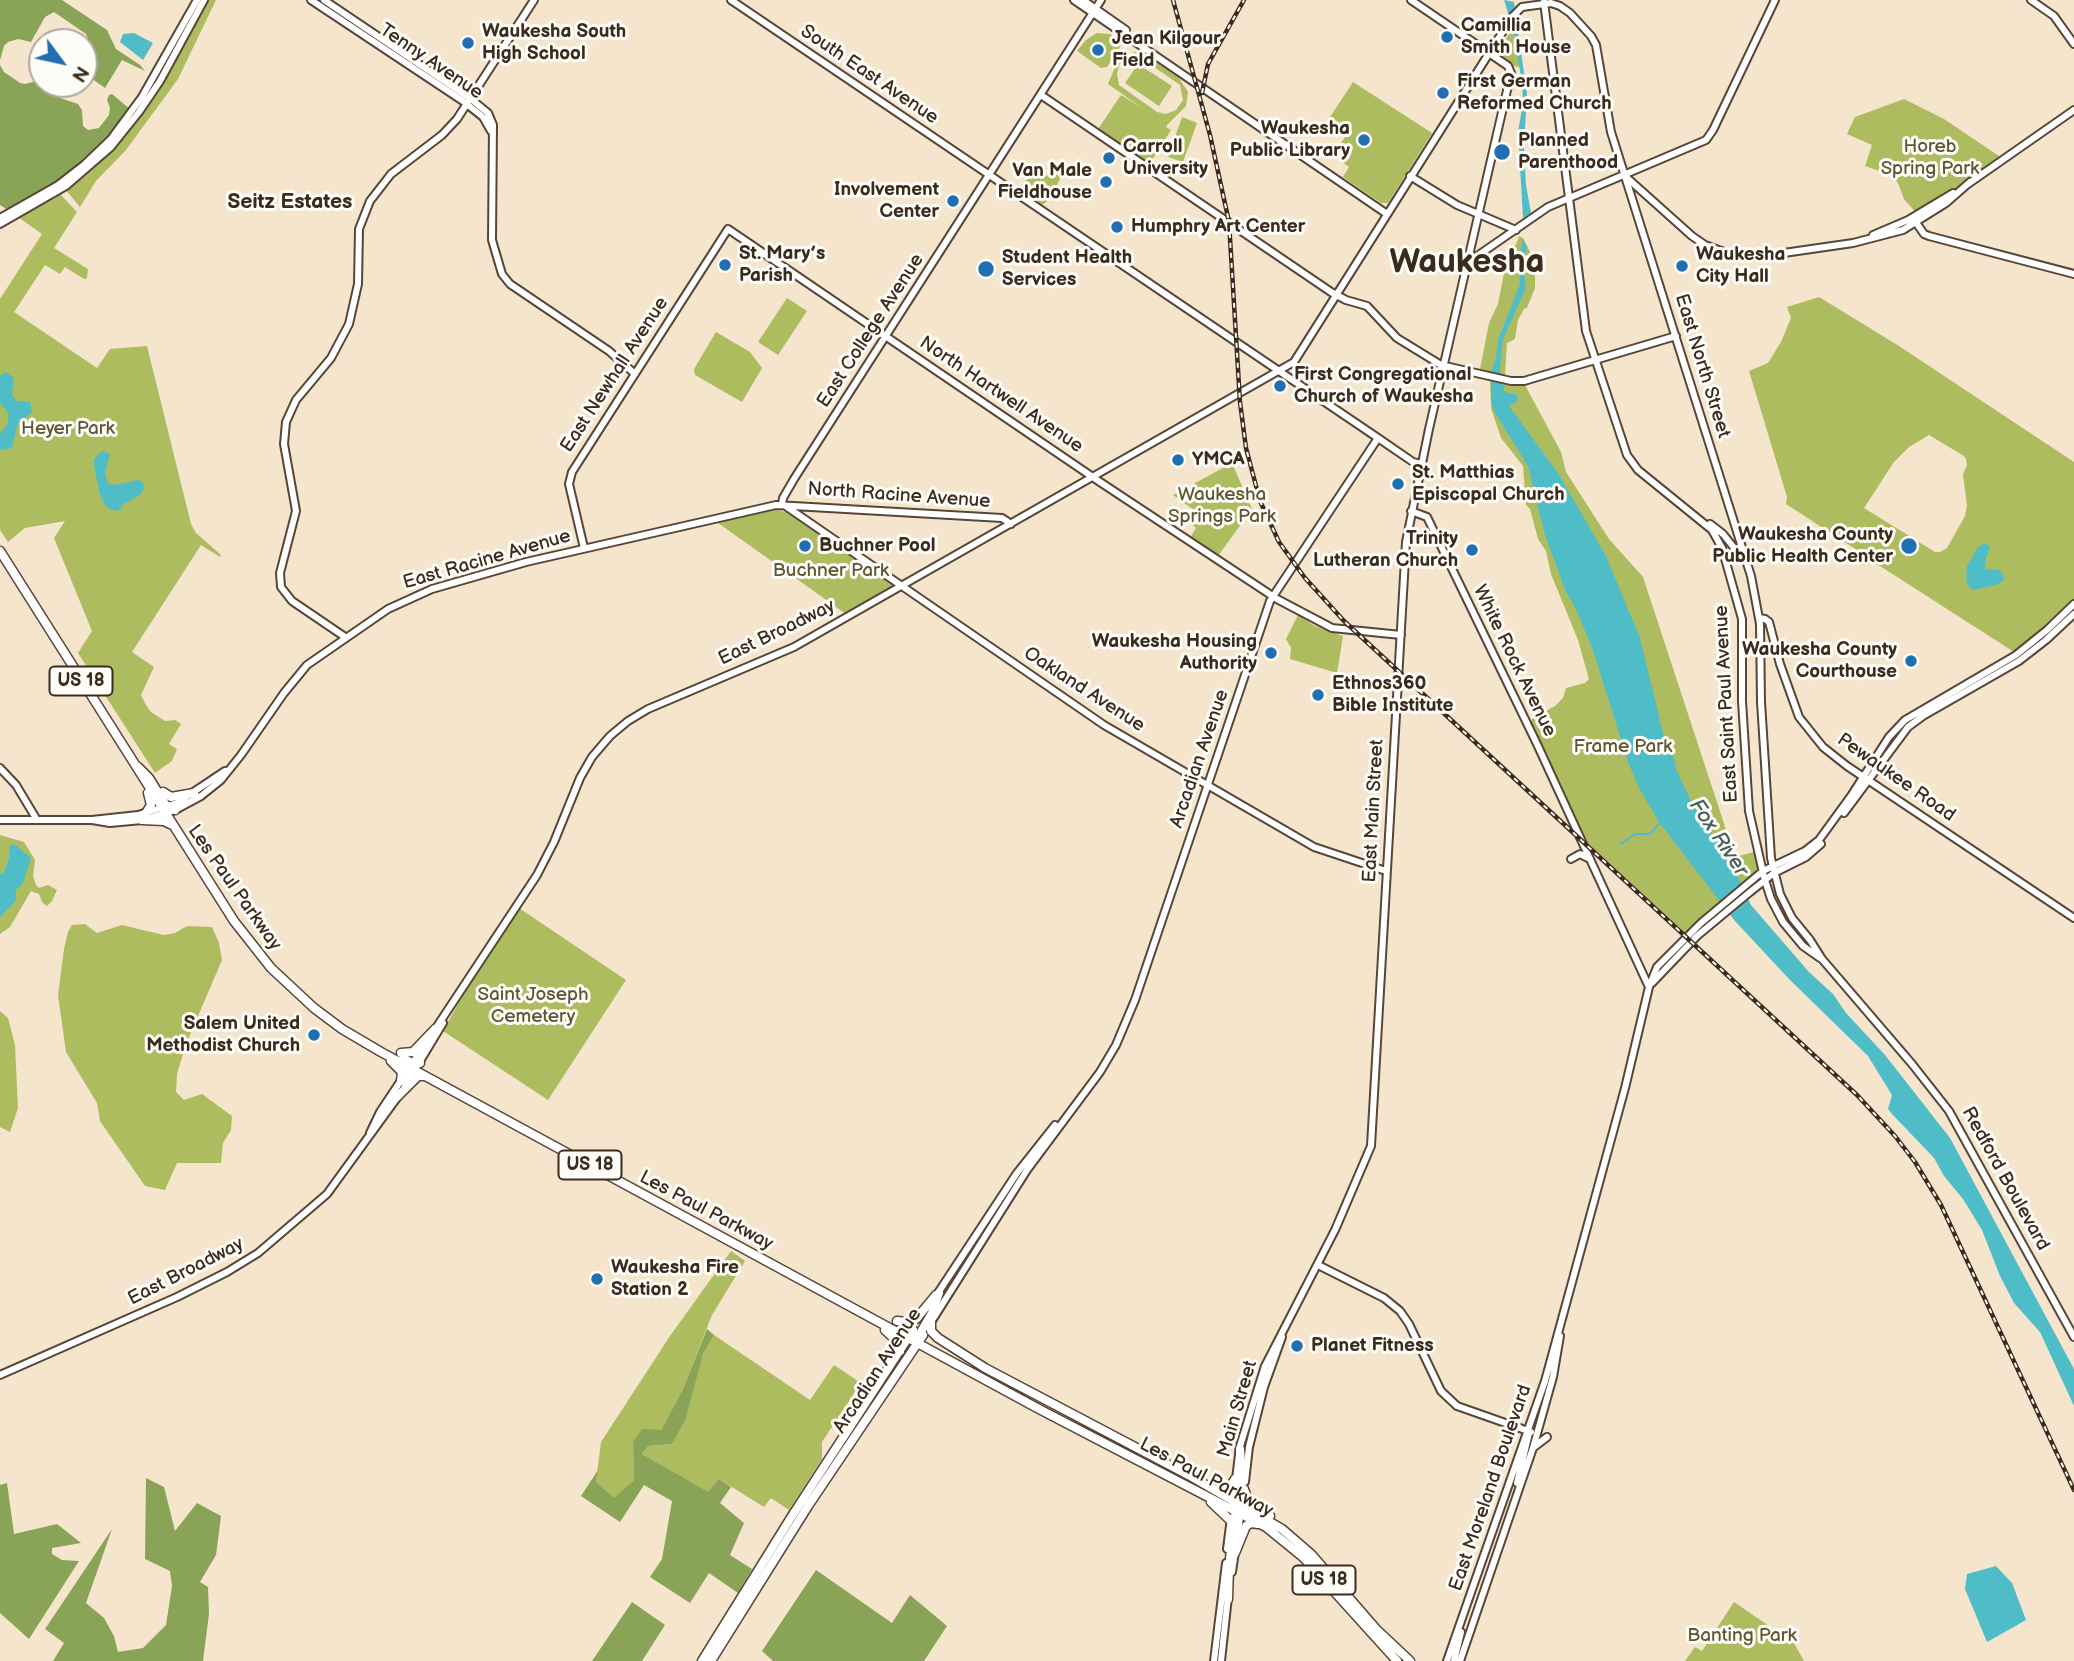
<!DOCTYPE html>
<html>
<head>
<meta charset="utf-8">
<style>
  body { margin:0 }
  #map { position:relative; width:2074px; height:1661px; overflow:hidden; background:#f5e5cd; font-family:"Balsamiq Sans",sans-serif }
  canvas { display:block }
  .north { position:absolute; left:28px; top:28px; width:70px; height:70px; box-sizing:border-box; background:#fdfcf7; border:2px solid #afa8a0; border-radius:50%; rotate:123deg; font-size:19px; font-weight:700; line-height:28px; text-align:center; color:#3b2a1e }
  .north::after { content:''; display:block; margin:auto; width:24px; height:32px; background:#1f6fb2; clip-path:polygon(50% 0,100% 100%,50% 72%,0 100%) }
</style>
</head>
<body>
<div id="map">
<canvas width="2074" height="1661"></canvas>
<div class="north">N</div>
</div>
<script>
const ctx = document.querySelector('canvas').getContext('2d');
ctx.lineJoin = 'round';
function fillPath(path, color) { ctx.fillStyle = color; ctx.fill(path, 'evenodd'); }
const toPath = rows => new Path2D(rows.map(r => 'M' + r).join(''));
function stroke(path, color, width, dash) { ctx.strokeStyle = color; ctx.lineWidth = width; ctx.lineCap = dash ? 'butt' : 'round'; ctx.setLineDash(dash || []); ctx.stroke(path); }
function label(font, color, halo, rows, align = 'center') {
  ctx.font = font + ' "Balsamiq Sans",sans-serif'; ctx.lineWidth = 6; ctx.setLineDash([]); ctx.textBaseline = 'middle'; ctx.strokeStyle = halo; ctx.fillStyle = color; for (const [text, x, y, turn = 0] of rows) {
    ctx.save(); ctx.translate(x, y); ctx.rotate((+turn || 0) * Math.PI / 180); ctx.textAlign = isNaN(turn) ? turn : align; if (halo) ctx.strokeText(text, 0, 0); ctx.fillText(text, 0, 0); ctx.restore();
  }
}
const green = toPath([
  [208,0,216,0,178,79,126,150,96,181,80,207,66,190,104,158,136,121,162,83],
  [1513,29,1520,67,1512,66,1495,53],
  [1097,33,1110,34,1123,42,1107,67,1101,68,1077,51,1086,40],
  [1135,52,1145,55,1179,78,1188,92,1186,106,1167,125,1166,127,1171,130,1150,163,1098,129,1121,95,1142,108,1108,84,1118,60,1124,55],
  [1136,57,1144,60,1180,85,1183,100,1176,110,1166,114,1157,112,1119,85,1117,73,1120,64,1125,59],
  [1138,64,1172,86,1159,106,1125,83],
  [1353,82,1432,133,1388,203,1381,203,1343,177,1349,167,1339,160,1342,154,1337,150,1349,130,1330,117],
  [1904,99,1944,119,2002,158,1917,214,1904,199,1898,183,1891,175,1865,166,1872,145,1847,134,1855,117],
  [1182,117,1197,123,1183,162,1168,157],
  [1036,165,1046,168,1044,172,1046,176,1050,175,1050,170,1059,176,1060,179,1049,200,1042,205,1017,189,1030,177],
  [60,194,77,212,54,248,88,269,87,278,84,279,65,267,60,274,45,265,14,312,97,368,110,349,147,346,191,524,196,533,221,555,220,557,201,545,132,652,154,667,141,695,146,705,151,712,165,721,175,720,181,724,169,744,177,749,172,761,155,773,78,653,92,631,54,538,65,521,25,528,8,542,0,530,0,299,42,234,18,217],
  [1519,236,1523,238,1535,262,1535,288,1527,308,1524,309,1518,320,1515,339,1507,343,1505,376,1480,369,1489,323,1498,304,1509,247,1516,245],
  [1819,297,1899,346,2074,462,2074,600,2043,630,2014,652,1880,566,1875,564,1861,565,1857,550,1786,504,1787,497,1749,371,1768,363,1781,342,1791,318,1787,307],
  [1929,435,1964,456,1966,459,1967,465,1963,474,1967,506,1965,516,1947,548,1940,552,1935,552,1864,508,1894,462,1909,447],
  [787,298,807,311,778,355,758,342],
  [716,332,750,352,762,368,742,402,695,375,694,369],
  [1492,381,1525,385,1561,452,1566,472,1609,539,1643,577,1735,857,1754,852,1758,871,1687,935,1588,843,1531,721,1533,718,1555,706,1563,698,1566,688,1585,683,1589,679,1578,640,1551,574,1546,551,1538,539,1530,509,1526,505,1523,466,1501,438,1491,408,1490,382],
  [1232,463,1252,509,1218,556,1190,538,1196,528,1190,523,1197,512,1173,495],
  [776,510,792,513,896,586,846,614,718,523,719,521],
  [1298,615,1315,626,1343,636,1337,673,1290,659,1291,648,1286,639],
  [0,835,24,842,35,860,33,876,36,885,39,888,48,885,57,890,52,901,47,906,42,902,39,894,31,891,10,927,0,934],
  [519,908,626,980,548,1100,443,1031,459,1002],
  [85,924,97,933,122,925,164,935,175,933,187,926,212,927,219,943,222,960,186,1044,177,1074,176,1092,184,1100,202,1094,232,1116,231,1130,223,1143,221,1163,177,1163,165,1190,145,1186,100,1121,97,1103,66,1052,58,995,64,949,68,932,72,925],
  [0,1011,8,1018,15,1045,18,1108,10,1132,0,1127],
  [731,1251,745,1261,712,1315,683,1389,661,1430,633,1442,634,1480,614,1499,596,1482,601,1442,670,1336],
  [714,1335,810,1400,834,1365,861,1383,822,1442,822,1459,789,1510,771,1498,764,1507,719,1479,708,1493,642,1454,648,1446,672,1444,703,1354],
  [1734,1602,1794,1643,1804,1661,1685,1661,1695,1647,1702,1651]
]);
const forest = toPath([
  [0,0,62,0,107,30,116,49,140,65,145,71,122,60,105,88,88,76,96,61,86,34,54,12,45,17,31,42,18,39,8,42,4,46,0,60],
  [0,65,4,72,20,83,25,84,40,80,60,98,78,104,82,110,83,126,88,130,99,128,109,115,110,108,107,100,109,95,112,94,130,109,107,139,86,160,50,187,8,210,0,205],
  [707,1329,714,1335,703,1354,685,1420,672,1444,648,1446,642,1454,708,1492,719,1479,731,1487,720,1503,744,1523,730,1555,752,1569,738,1593,709,1573,690,1603,650,1577,662,1559,672,1501,644,1485,620,1522,581,1496,598,1470,596,1482,614,1498,634,1480,633,1442,642,1429,661,1430,683,1389],
  [146,1478,164,1487,175,1531,197,1503,221,1516,216,1555,200,1582,208,1587,209,1614,203,1661,53,1661,64,1643,45,1629,112,1529,86,1603,104,1618,114,1636,118,1652,143,1648,166,1625,172,1586,170,1571,145,1559],
  [7,1483,14,1534,57,1524,81,1543,52,1548,52,1554,62,1560,79,1561,29,1639,0,1613,0,1485],
  [816,1570,892,1623,910,1595,947,1626,924,1661,773,1661,762,1651],
  [632,1602,665,1625,642,1661,592,1661]
]);
const water = toPath([
  [1504,0,1514,2,1527,94,1524,148,1526,185,1531,213,1523,218,1518,132,1523,103,1522,83,1513,29],
  [134,33,153,43,143,60,120,42,123,34],
  [1523,239,1527,247,1523,265,1526,288,1503,339,1500,368,1502,384,1505,386,1503,390,1509,394,1513,393,1517,395,1517,401,1514,404,1510,403,1509,406,1558,473,1606,556,1640,638,1666,745,1673,754,1676,769,1690,799,1739,879,1751,905,1809,972,1833,994,1846,1013,1885,1055,1950,1138,2074,1369,2074,1406,2040,1332,2014,1303,2000,1276,1982,1230,1963,1199,1944,1176,1934,1158,1892,1114,1888,1109,1892,1095,1868,1056,1789,979,1735,921,1659,822,1639,788,1628,762,1593,650,1576,609,1566,592,1545,535,1528,466,1494,411,1491,399,1491,371,1496,359,1498,340,1520,284,1519,263],
  [6,372,14,378,12,395,17,401,30,402,32,412,18,423,12,448,3,450,0,449,0,434,7,425,9,414,0,403,0,376],
  [102,451,110,454,105,473,108,483,115,485,139,480,143,483,144,488,141,494,124,504,118,511,110,509,105,505,100,495,94,466,94,459],
  [1986,543,1990,547,1986,558,1985,569,1999,570,2004,576,2004,580,1997,585,1972,590,1966,581,1967,566,1978,547],
  [14,844,31,858,23,883,16,890,16,901,0,917,0,874,4,872,10,856,9,847],
  [1996,1566,2012,1583,2026,1620,1987,1642,1965,1589,1967,1574]
]);
const stream = toPath([
  [1621,844,1635,834,1650,834,1660,823]
]);
const secondary = toPath([
  [311,0,463,101,483,117,491,131],
  [324,0,471,99,488,113,493,125,492,240,502,274,510,284,609,351,635,374],
  [731,0,1378,438,1413,462,1421,464],
  [1074,0,1387,214],
  [1083,0,1126,30],
  [2031,0,2054,16,2074,44],
  [1544,2,1586,331,1627,455,1638,470,1712,530,1722,548,1742,619,1742,701,1749,811,1764,877,1771,899,1783,922,1803,946,1820,958],
  [1041,95,1331,292,1346,300,1367,306,1397,338,1441,365,1511,381,1524,381,1676,336],
  [1410,176,1457,205,1516,230],
  [1626,177,1692,236,1705,245,1732,255,1756,257,1853,243,1903,230,1946,203,1970,182],
  [1968,184,2074,110],
  [0,218,58,185,85,164,111,139,142,97,197,0],
  [1915,221,1924,234,1929,236,2074,274],
  [0,224,66,186,111,147,139,112,160,81,204,0],
  [1873,235,1908,220,1953,193],
  [1467,263,1548,207,1706,140,1713,130,1775,0],
  [782,504,783,498,794,479,1101,0],
  [787,507,1104,725,1314,847,1386,871],
  [1411,511,1427,517,1537,744,1648,985],
  [1710,524,1723,534,1743,559],
  [584,548,569,484,572,472,728,229,1100,482,1277,599,1332,628,1401,635],
  [1759,618,1765,619,1769,622,1780,664,1799,717,1823,747,1847,766,2074,918],
  [345,637,292,601,281,587,280,573,296,511,284,444,286,422,296,400,331,358,349,324,358,284,359,229,370,201,391,174,442,135,457,119,534,0],
  [0,768,16,785,37,820],
  [1844,813,1908,727,1923,716,2019,661,2046,640,2074,614],
  [0,820,92,820,138,815,177,803,225,771],
  [92,820,110,823,142,820,175,810,201,796,221,780,241,755,284,693,307,665,388,609,432,589,526,562,776,505,1002,518,1011,524],
  [1571,859,1580,854,1590,859],
  [1652,983,1697,936,1750,892,1774,873,1806,857,1821,844],
  [434,1031,537,875,554,842,580,778,592,757,610,736,628,721,648,709,794,647,1294,362,1512,17,1522,7,1551,3,1560,6,1570,13,1591,36,1596,45,1611,132,1751,576,1760,624,1761,702,1771,858,1780,894,1792,918,1810,940,1822,959,1912,1064,1949,1111,2074,1337],
  [405,1086,443,1023],
  [370,1133,380,1112,428,1040],
  [1318,1265,1384,1298,1400,1311,1409,1324,1441,1391,1457,1406,1531,1432],
  [936,1296,1017,1173,1055,1125],
  [933,1319,1027,1170,1100,1072,1116,1045,1135,1000,1270,601,1378,438],
  [0,1375,177,1297,227,1272,258,1253,327,1194,399,1095],
  [1534,1447,1547,1437],
  [1245,1482,1249,1447,1264,1387,1282,1337],
  [1517,1483,1529,1433],
  [1233,1504,1240,1446,1265,1366,1335,1230,1371,1146,1406,542,1429,429,1511,73,1508,66,1411,0],
  [1227,1549,1231,1518],
  [1232,1572,1241,1510],
  [1214,1661,1226,1563],
  [1221,1661,1228,1597],
  [1447,1661,1545,1381,1625,1088,1649,987,1657,967,1701,923,1763,871,1805,851,1819,840,1851,796,1889,737,1905,720,2016,655,2047,630,2074,604],
  [1454,1661,1461,1632],
  [1460,1661,1533,1448,1553,1377,1560,1336]
]);
const primary = toPath([
  [0,551,234,921,271,968,314,1008,342,1029,381,1052,1039,1409,1266,1527,1304,1558,1397,1661],
  [138,767,149,778,167,807,175,810],
  [163,792,171,797,194,793],
  [146,813,151,805,148,793],
  [142,820,164,821,170,824],
  [401,1053,413,1052,435,1029],
  [403,1059,413,1063,420,1063],
  [391,1061,402,1072,401,1081],
  [397,1097,418,1076,425,1076],
  [897,1321,908,1322,916,1319,936,1295],
  [931,1322,931,1331,938,1338,985,1368,1192,1477,1282,1529,1312,1555,1377,1630,1410,1661],
  [885,1330,898,1342,900,1351],
  [918,1337,932,1313,939,1293],
  [1244,1489,1247,1498,1270,1516],
  [1217,1491,1228,1490,1235,1479],
  [1211,1502,1230,1520],
  [1238,1506,1242,1475,1240,1449],
  [1235,1553,1246,1526,1251,1523,1258,1524],
  [1228,1599,1229,1567,1236,1508],
  [702,1661,792,1516,913,1330],
  [711,1661,808,1506,923,1335]
]);
const rail = toPath([
  [1173,0,1210,135,1229,222,1240,402,1246,448,1260,501,1279,542,1305,578,1344,621,1857,1095,1895,1136,1915,1162,1941,1205,2074,1490],
  [1202,93,1208,64,1244,0]
]);
const markers = [
  [1447,37,7,"#1f6fb2"],
  [468,43,7,"#1f6fb2"],
  [1098,50,7,"#1f6fb2"],
  [1443,93,7,"#1f6fb2"],
  [1364,140,7,"#1f6fb2"],
  [1502,152,9,"#1f6fb2"],
  [1109,158,7,"#1f6fb2"],
  [1106,182,7,"#1f6fb2"],
  [953,201,7,"#1f6fb2"],
  [1117,227,7,"#1f6fb2"],
  [725,265,7,"#1f6fb2"],
  [1682,266,7,"#1f6fb2"],
  [986,269,9,"#1f6fb2"],
  [1280,386,7,"#1f6fb2"],
  [1178,460,7,"#1f6fb2"],
  [1398,484,7,"#1f6fb2"],
  [805,546,7,"#1f6fb2"],
  [1909,546,9,"#1f6fb2"],
  [1472,550,7,"#1f6fb2"],
  [1271,653,7,"#1f6fb2"],
  [1911,661,7,"#1f6fb2"],
  [1318,695,7,"#1f6fb2"],
  [314,1035,7,"#1f6fb2"],
  [597,1279,7,"#1f6fb2"],
  [1297,1346,7,"#1f6fb2"]
];
const shields = [
  [81,681,63],
  [590,1165,63],
  [1324,1580,63]
];
const shieldNames = [
  ["US 18",81,681],
  ["US 18",590,1165],
  ["US 18",1324,1580]
];
const poiNames = [
  ["Camillia",1461,26],
  ["Smith House",1461,48],
  ["Waukesha South",482,32],
  ["High School",482,54],
  ["Jean Kilgour",1112,39],
  ["Field",1112,61],
  ["First German",1457,82],
  ["Reformed Church",1457,104],
  ["Waukesha",1350,129,"right"],
  ["Public Library",1350,151,"right"],
  ["Planned",1518,141],
  ["Parenthood",1518,163],
  ["Carroll",1123,147],
  ["University",1123,169],
  ["Van Male",1092,171,"right"],
  ["Fieldhouse",1092,193,"right"],
  ["Involvement",939,190,"right"],
  ["Center",939,212,"right"],
  ["Humphry Art Center",1131,227],
  ["St. Mary’s",739,254],
  ["Parish",739,276],
  ["Waukesha",1696,255],
  ["City Hall",1696,277],
  ["Student Health",1002,258],
  ["Services",1002,280],
  ["First Congregational",1294,375],
  ["Church of Waukesha",1294,397],
  ["YMCA",1192,460],
  ["St. Matthias",1412,473],
  ["Episcopal Church",1412,495],
  ["Waukesha County",1893,535,"right"],
  ["Public Health Center",1893,557,"right"],
  ["Trinity",1458,539,"right"],
  ["Lutheran Church",1458,561,"right"],
  ["Buchner Pool",819,546],
  ["Waukesha Housing",1257,642,"right"],
  ["Authority",1257,664,"right"],
  ["Waukesha County",1897,650,"right"],
  ["Courthouse",1897,672,"right"],
  ["Ethnos360",1332,684],
  ["Bible Institute",1332,706],
  ["Salem United",300,1024,"right"],
  ["Methodist Church",300,1046,"right"],
  ["Waukesha Fire",611,1268],
  ["Station 2",611,1290],
  ["Planet Fitness",1311,1346]
];
const streetNames = [
  ["Tenny Avenue",431,62,34],
  ["South East Avenue",869,75,34],
  ["East College Avenue",871,331,-57],
  ["East North Street",1702,366,73],
  ["East Newhall Avenue",615,375,-57],
  ["North Hartwell Avenue",1001,395,34],
  ["North Racine Avenue",899,496,4],
  ["East Racine Avenue",487,560,-16],
  ["East Broadway",777,633,-26],
  ["White Rock Avenue",1514,661,64],
  ["Oakland Avenue",1084,690,33],
  ["East Saint Paul Avenue",1727,704,-93],
  ["Arcadian Avenue",1200,759,-71],
  ["Pewaukee Road",1896,778,35],
  ["East Main Street",1374,811,-87],
  ["Les Paul Parkway",234,888,55],
  ["Redford Boulevard",2005,1179,61],
  ["Les Paul Parkway",706,1211,28],
  ["East Broadway",186,1272,-27],
  ["Arcadian Avenue",878,1371,-57],
  ["Main Street",1238,1409,-74],
  ["Les Paul Parkway",1206,1478,28],
  ["East Moreland Boulevard",1491,1488,-71]
];
const parkNames = [
  ["Horeb",1930,147],
  ["Spring Park",1930,169],
  ["Heyer Park",68,429],
  ["Waukesha",1222,495],
  ["Springs Park",1222,517],
  ["Buchner Park",831,571],
  ["Frame Park",1623,747],
  ["Saint Joseph",533,995],
  ["Cemetery",533,1017],
  ["Banting Park",1742,1636]
];
const neighbourhoodNames = [
  ["Seitz Estates",290,203]
];
const waterNames = [
  ["Fox River",1718,838,56]
];
const townNames = [
  ["Waukesha",1467,264]
];
fillPath(green, '#acbc5f');
fillPath(forest, '#89a456');
fillPath(water, '#4fbdc8');
stroke(stream, '#4fbdc8', 2);
stroke(secondary, '#574638', 10);
stroke(primary, '#574638', 11);
stroke(secondary, '#fff', 6);
stroke(primary, '#fff', 8);
stroke(rail, '#3b2a1e', 4.5);
stroke(rail, '#fdfcf7', 2, [5]);
for (const [x, y, r, color] of markers) { const dot = new Path2D(); dot.arc(x, y, r, 0, 2 * Math.PI); ctx.fillStyle = color; ctx.fill(dot); stroke(dot, '#fdfcf7', 2.5); }
for (const [x, y, w] of shields) { const box = new Path2D(); box.roundRect(x - w / 2, y - 14.5, w, 29, 5); ctx.fillStyle = '#fdfcf7'; ctx.fill(box); stroke(box, '#3b2a1e', 2); }
label('bold 18px', '#3b2a1e', null, shieldNames);
label('bold 19px', '#3b2a1e', '#fdfcf7', poiNames, 'left');
label('19px', '#3b2a1e', '#fdfcf7', streetNames);
label('19px', '#5d5632', '#fdfcf7', parkNames);
label('bold 21px', '#3b2a1e', '#fdfcf7', neighbourhoodNames);
label('italic 21px', '#425d5a', '#fdfcf7', waterNames);
label('bold 33px', '#3b2a1e', '#fdfcf7', townNames);
</script>
</body>
</html>
